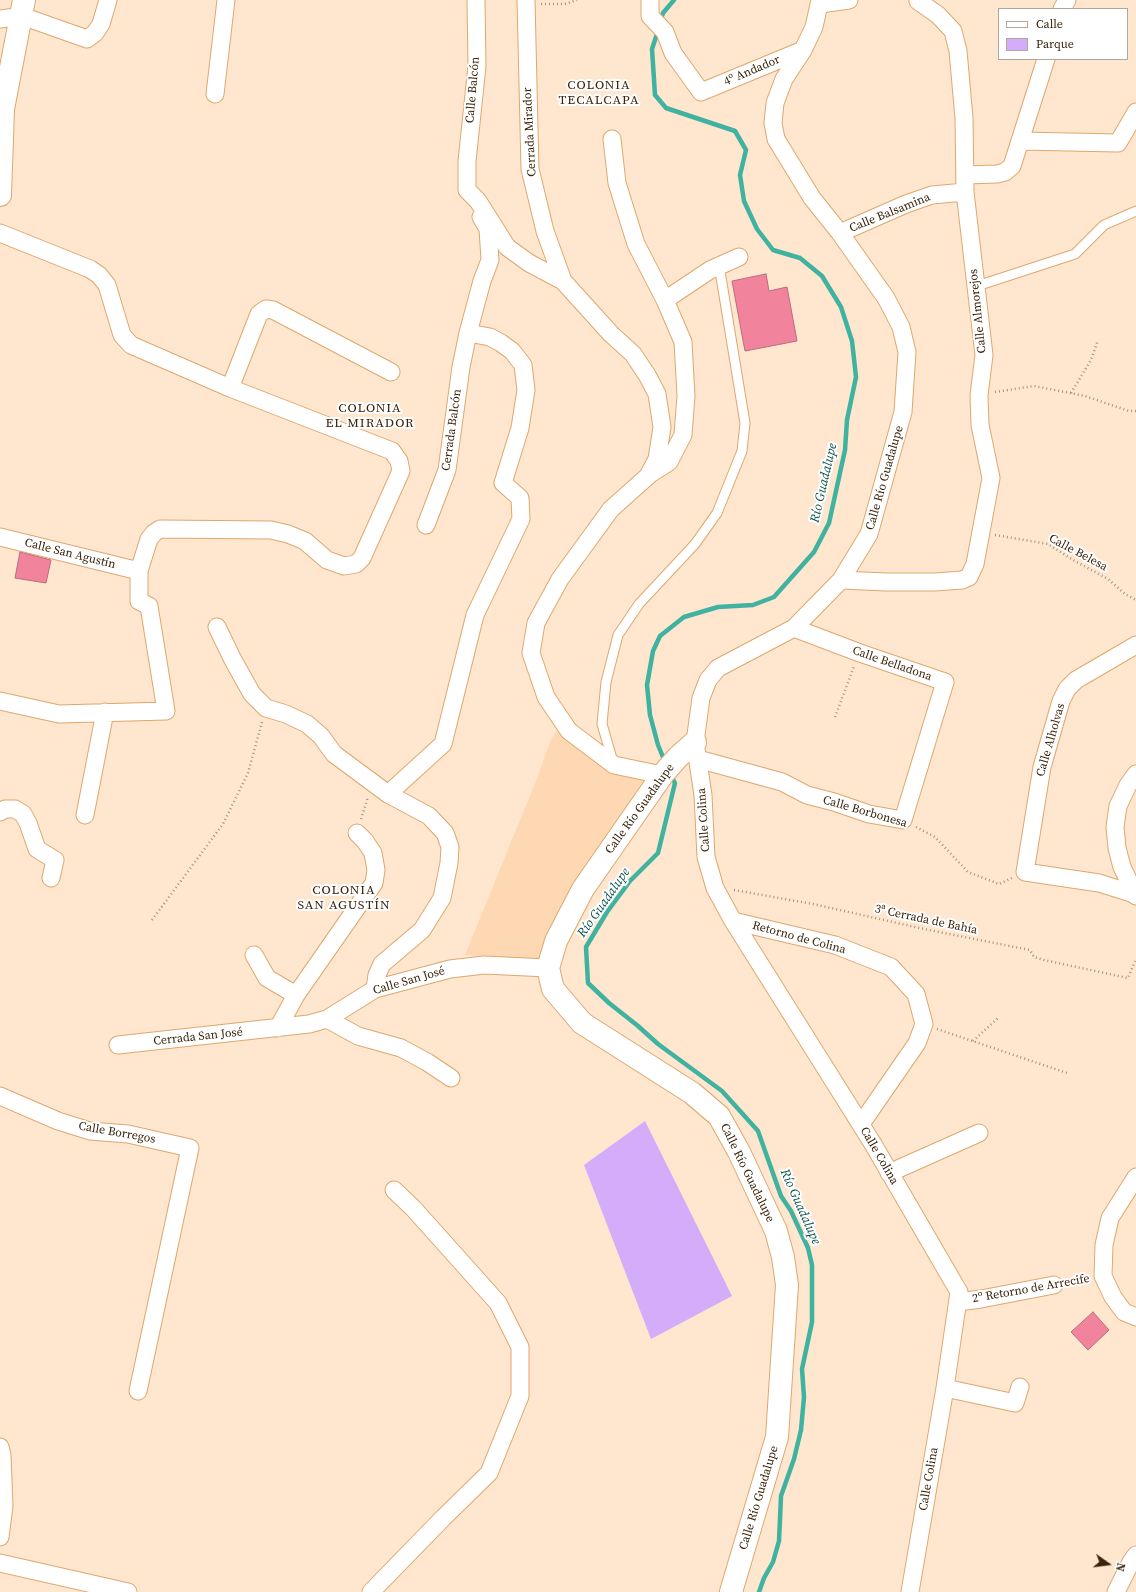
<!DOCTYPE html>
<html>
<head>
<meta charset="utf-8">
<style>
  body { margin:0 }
  #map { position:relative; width:1136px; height:1592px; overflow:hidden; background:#fee6cf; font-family:"Source Serif 4",serif }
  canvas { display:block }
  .legend { position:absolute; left:998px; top:8px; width:130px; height:52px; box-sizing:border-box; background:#fff; border:1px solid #b0a79d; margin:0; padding:5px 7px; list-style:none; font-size:12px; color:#39230a }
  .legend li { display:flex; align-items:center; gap:8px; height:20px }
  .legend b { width:20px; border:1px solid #b0a79d }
  .north { position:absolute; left:1088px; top:1544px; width:40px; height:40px; -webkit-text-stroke:3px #fff; paint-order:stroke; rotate:104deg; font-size:11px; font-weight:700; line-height:16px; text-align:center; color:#39230a }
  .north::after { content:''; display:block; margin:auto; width:14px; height:18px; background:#39230a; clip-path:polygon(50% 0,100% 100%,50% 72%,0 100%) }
</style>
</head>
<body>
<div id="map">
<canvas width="1136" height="1592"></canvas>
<ul class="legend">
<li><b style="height:5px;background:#fff"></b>Calle</li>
<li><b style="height:11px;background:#d3adfa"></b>Parque</li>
</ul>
<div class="north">N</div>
</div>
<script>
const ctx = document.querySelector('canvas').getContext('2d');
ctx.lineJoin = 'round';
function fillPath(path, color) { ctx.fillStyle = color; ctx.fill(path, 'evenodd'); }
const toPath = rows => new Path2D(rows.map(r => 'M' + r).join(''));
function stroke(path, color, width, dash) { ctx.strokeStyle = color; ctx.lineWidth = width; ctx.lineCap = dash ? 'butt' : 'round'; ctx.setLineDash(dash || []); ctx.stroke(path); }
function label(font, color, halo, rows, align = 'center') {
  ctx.font = font + ' "Source Serif 4",serif'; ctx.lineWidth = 4; ctx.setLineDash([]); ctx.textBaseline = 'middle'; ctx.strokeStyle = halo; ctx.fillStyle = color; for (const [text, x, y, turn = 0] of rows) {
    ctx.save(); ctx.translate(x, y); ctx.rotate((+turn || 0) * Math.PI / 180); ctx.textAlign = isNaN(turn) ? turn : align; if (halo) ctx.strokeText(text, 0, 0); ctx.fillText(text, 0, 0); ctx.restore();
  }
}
const built = toPath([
  [560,725,567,735,657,777,545,962,465,955,538,776,550,742]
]);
const green = toPath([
  [645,1121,732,1296,651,1339,584,1165]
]);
const stream = toPath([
  [660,22,663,13,674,0],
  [658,31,652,49,655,95,666,108,735,131,746,150,740,175,744,201,757,229,773,250,800,258,822,276,841,307,852,341,856,377,847,420,845,450,829,523,814,552,774,597,753,605,718,607,684,617,660,636,653,651,647,685,650,715,658,745,665,762],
  [670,774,675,783,658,853,630,881,607,912,586,947,588,983,609,1003,638,1026,658,1044,722,1091,758,1131,781,1196,791,1211,808,1248,812,1265,812,1322,802,1369,804,1397,801,1430,794,1459,781,1496,779,1541,773,1562,764,1578,759,1592]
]);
const building = toPath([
  [766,274,769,291,787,287,797,341,745,351,732,281,766,274],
  [20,552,51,560,46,583,15,578,20,552],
  [1093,1312,1109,1330,1088,1350,1071,1332,1093,1312]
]);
const path = toPath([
  [541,4,565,4,577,0],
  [995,392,1034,386,1085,396,1129,411,1136,411],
  [1071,393,1091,360,1098,340],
  [995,535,1048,544,1073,560,1108,579,1125,594,1136,600],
  [835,717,854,666],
  [361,819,368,797],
  [916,827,935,837,968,872,999,884,1012,878],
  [734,890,813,904,924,929,1030,950,1034,957,1044,960,1128,978,1136,959],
  [152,920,223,824,248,773,262,722],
  [937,1029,1067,1073],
  [973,1041,998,1018],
  [1068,1282,1089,1278]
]);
const lane = toPath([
  [977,286,1075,254,1104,225,1136,211],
  [613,762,602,724,606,682,618,635,639,604,695,544,717,513,742,451,745,423,719,265]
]);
const street = toPath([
  [476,0,477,66,467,161,467,190,478,201,507,247,529,263,563,281,611,334,633,354,647,375,657,394,662,427,657,459,648,476,611,509,560,579,536,623,531,653,546,697,569,731,614,765,662,775],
  [526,0,530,169,545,231,563,281],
  [650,0,650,16,665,32,673,53,701,92,803,50],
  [820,0,814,27,803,50,784,79,775,103,773,123,776,139,812,198,840,233,886,298,901,327,907,352,903,412,869,534,841,580,794,628,718,668,708,680,701,698,695,742,703,795,706,857,715,888,733,921,873,1144,959,1292,945,1388,910,1592],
  [820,4,849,0],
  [1062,9,1067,0],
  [0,19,22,16,87,39,95,33,101,24,108,0],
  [215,94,226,0],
  [612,139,617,183,636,244,665,300,683,342,686,396,683,435,669,462,650,474],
  [1021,141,1118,143,1136,112],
  [965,175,997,174,1005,172,1012,166,1046,59],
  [0,233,90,269,99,275,107,285,122,335,131,345,230,388,392,451,399,461,401,471,362,558,356,564,344,566,327,560,305,541,288,534,271,530,160,529,154,533,149,539,139,571,139,601,149,606,166,711,59,714,0,701],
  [840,233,906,204,932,195,965,192],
  [665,300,710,270,739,257],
  [230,388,259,314,266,309,273,310,391,372],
  [426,525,447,470,461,367,468,333,482,281,490,260,488,229,481,217],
  [0,537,139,571],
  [841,580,886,582,935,582,962,580,969,577,975,564,991,478,980,425,979,395,984,355,965,192,964,118,958,51,953,31,938,15,918,1],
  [217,627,233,660,252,694,266,708,286,714,307,724,321,736,334,754,388,794,429,816,445,833,450,847,449,863,442,898,422,930,382,964,377,975,375,989],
  [698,759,782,782,807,795,834,802,869,814,903,820,945,682,860,653,794,628],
  [1136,774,1128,785,1118,806,1115,827,1117,848,1122,867,1136,896],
  [388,794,443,744,475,615,521,519,520,498,503,483,520,428,526,390,523,365,512,351,501,343,490,337,468,333],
  [0,812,5,809,15,809,23,814,28,823,37,849,55,860,51,878],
  [85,815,105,712],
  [1134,894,1099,883,1025,872,1042,767,1061,701,1067,689,1076,680,1136,645],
  [733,921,835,945,891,967,916,994,924,1024,917,1043,861,1124],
  [254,955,267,978,296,995],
  [327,1019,358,1036,401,1048,427,1062,451,1078],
  [278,1028,296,995,374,883,376,870,373,853,365,841,357,833],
  [118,1045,309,1024,327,1019,375,989,450,969,484,965,548,968],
  [0,1096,58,1121,90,1131,128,1134,190,1148,138,1391],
  [889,1173,979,1133],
  [1136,1177,1110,1218,1104,1245,1103,1276,1113,1297,1124,1312,1136,1317],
  [958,1302,981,1299,1054,1285],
  [945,1388,1015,1403,1020,1387],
  [0,1447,2,1455,4,1506,0,1537],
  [0,1563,128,1592],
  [371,1592,443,1518,489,1473,520,1396,520,1347,498,1303,413,1208,394,1190],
  [1116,1592,1131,1562,1136,1555]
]);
const secondary = toPath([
  [0,195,3,109,24,0],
  [695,742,678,757,663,774,583,889,556,941,548,968,553,989,582,1023,692,1093,719,1116,739,1152,776,1231,783,1257,787,1285,777,1437,731,1592]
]);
const streetNames = [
  ["4º Andador",752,71,-23],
  ["Calle Balcón",473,90,-85],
  ["Cerrada Mirador",530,132,-93],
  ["Calle Balsamina",890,213,-22],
  ["Calle Almorejos",978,311,-96],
  ["Cerrada Balcón",452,430,-82],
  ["Calle Río Guadalupe",885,478,-74],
  ["Calle Belesa",1078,553,28],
  ["Calle San Agustín",70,554,14],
  ["Calle Belladona",892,664,19],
  ["Calle Alholvas",1051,740,-74],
  ["Calle Río Guadalupe",640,809,-54],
  ["Calle Borbonesa",865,812,16],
  ["Calle Colina",704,820,-94],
  ["3ª Cerrada de Bahía",926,920,12],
  ["Retorno de Colina",799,938,15],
  ["Calle San José",409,981,-16],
  ["Cerrada San José",198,1037,-6],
  ["Calle Borregos",117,1133,10],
  ["Calle Colina",879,1156,60],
  ["Calle Río Guadalupe",747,1173,64],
  ["2º Retorno de Arrecife",1031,1289,-10],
  ["Calle Colina",929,1479,-80],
  ["Calle Río Guadalupe",759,1498,-73]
];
const neighbourhoodNames = [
  ["COLONIA",599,86],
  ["TECALCAPA",599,101],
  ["COLONIA",370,409],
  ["EL MIRADOR",370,424],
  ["COLONIA",344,891],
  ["SAN AGUSTÍN",344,906]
];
const waterNames = [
  ["Río Guadalupe",824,483,-77],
  ["Río Guadalupe",604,903,-55],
  ["Río Guadalupe",800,1207,66]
];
fillPath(built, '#fed8b2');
fillPath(green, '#d3adfa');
stroke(stream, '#3fb2a0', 4.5);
fillPath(building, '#f2839c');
stroke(building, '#ba6c7d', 1);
stroke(lane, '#dfa76d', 11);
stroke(street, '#dfa76d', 19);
stroke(secondary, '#dfa76d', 24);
stroke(path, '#a89179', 2.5, [1, 3]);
stroke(lane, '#fff', 9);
stroke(street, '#fff', 17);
stroke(secondary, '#fff', 22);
label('12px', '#39230a', '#fff', streetNames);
ctx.letterSpacing = '1px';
label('13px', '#39230a', '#fff', neighbourhoodNames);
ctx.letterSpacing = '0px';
label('italic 13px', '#07524d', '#fff', waterNames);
</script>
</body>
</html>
